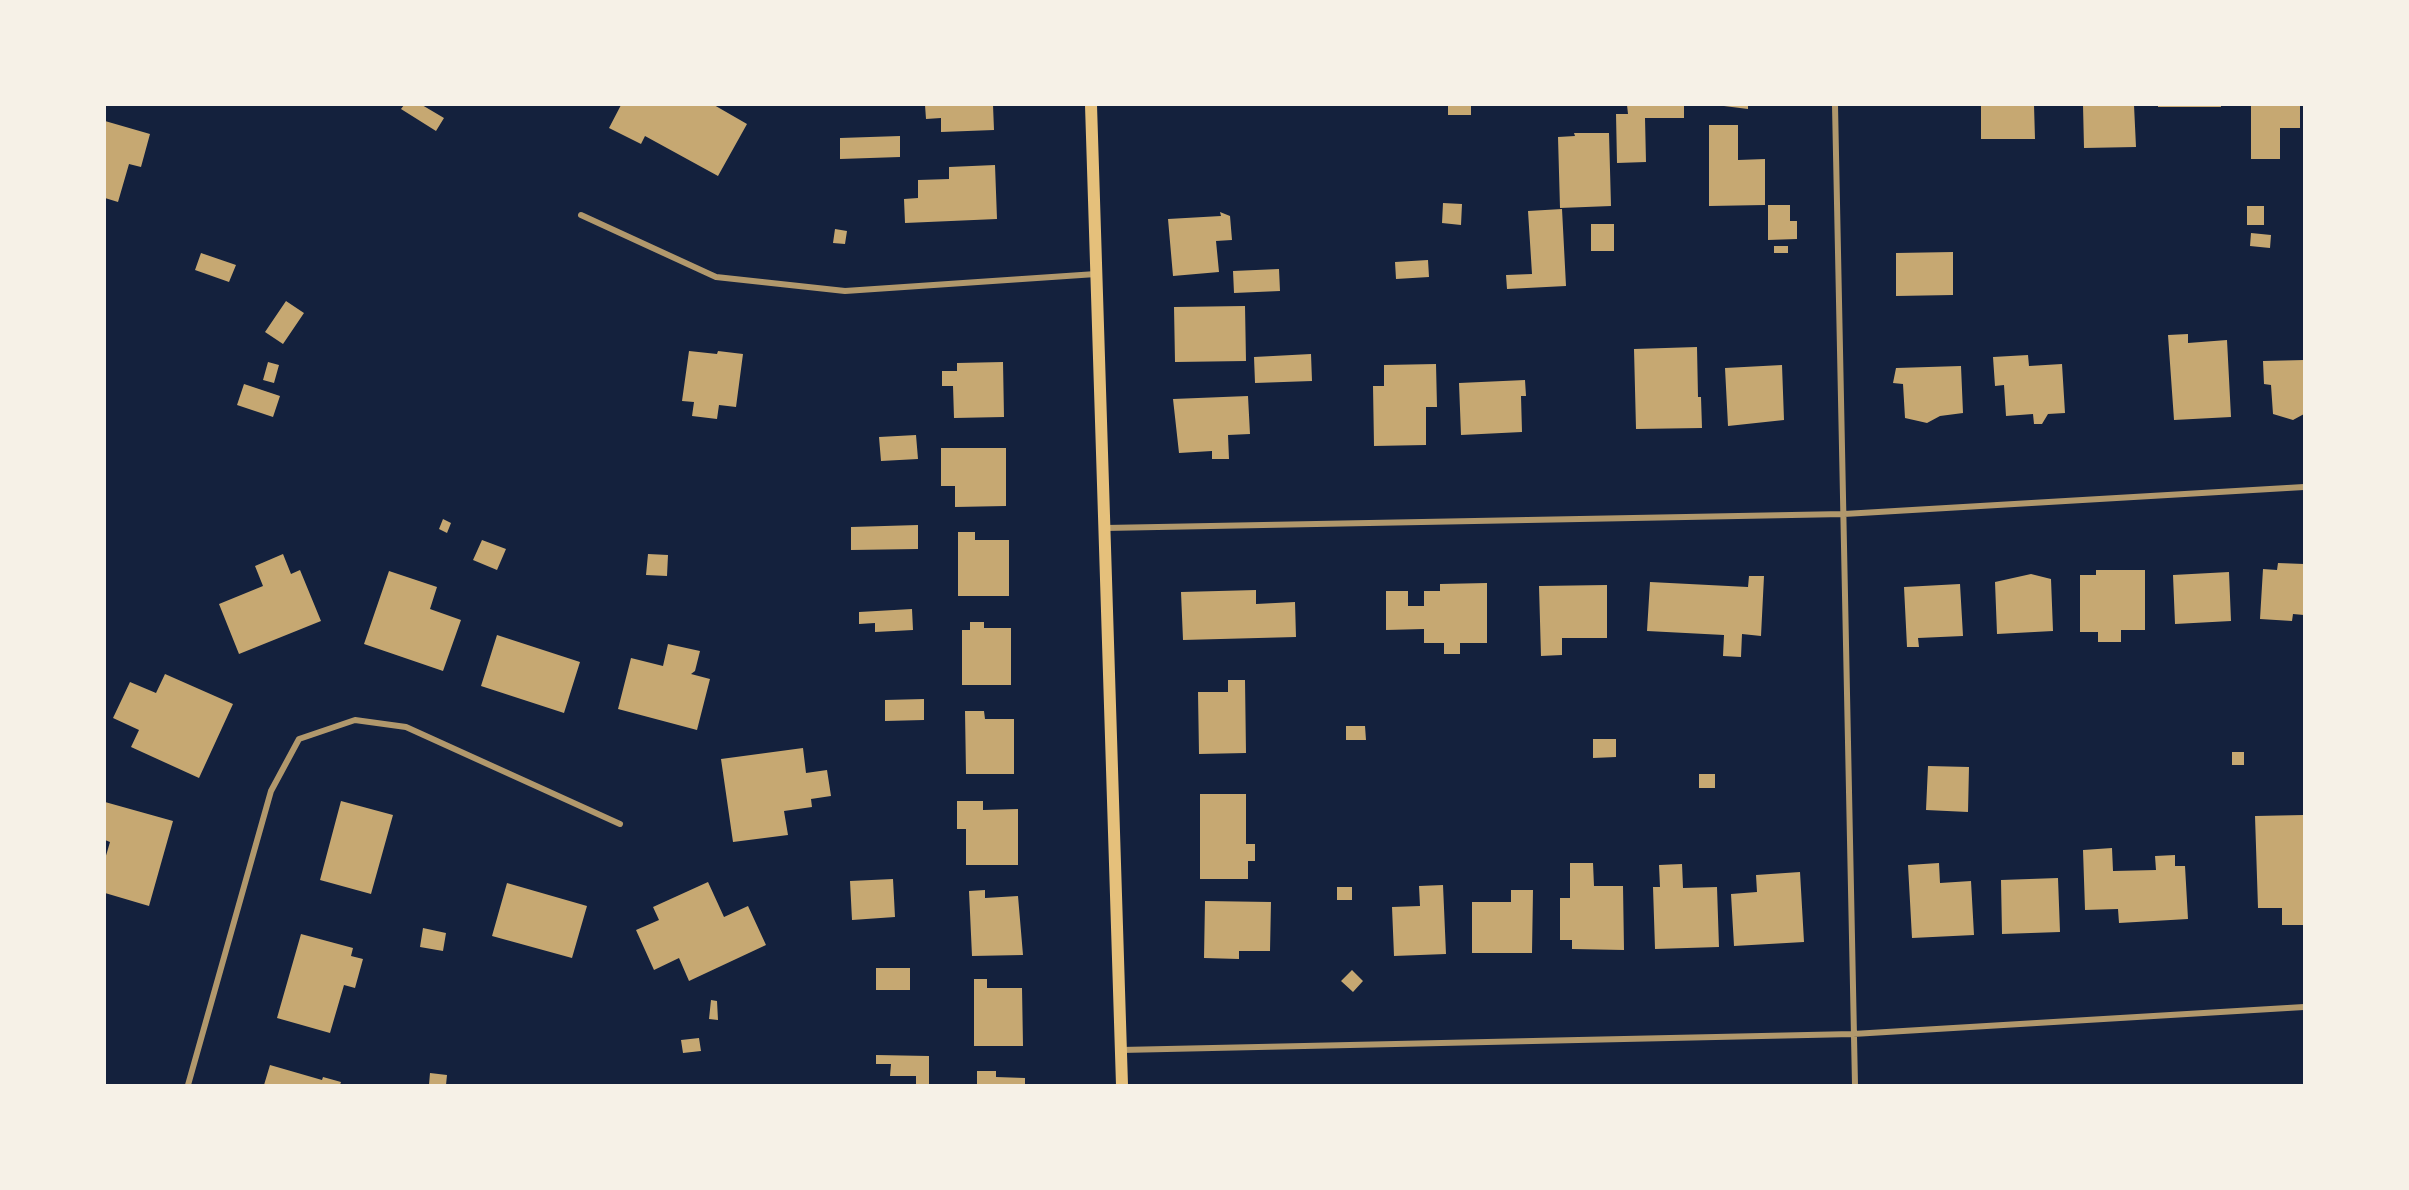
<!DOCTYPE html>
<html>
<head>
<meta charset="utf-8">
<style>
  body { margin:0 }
  #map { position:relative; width:2409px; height:1190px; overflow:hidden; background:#14213d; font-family:Lato,sans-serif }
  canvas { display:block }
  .frame { position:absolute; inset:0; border:106px solid #f6f1e7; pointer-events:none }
</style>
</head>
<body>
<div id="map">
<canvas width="2409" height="1190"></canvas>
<div class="frame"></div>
</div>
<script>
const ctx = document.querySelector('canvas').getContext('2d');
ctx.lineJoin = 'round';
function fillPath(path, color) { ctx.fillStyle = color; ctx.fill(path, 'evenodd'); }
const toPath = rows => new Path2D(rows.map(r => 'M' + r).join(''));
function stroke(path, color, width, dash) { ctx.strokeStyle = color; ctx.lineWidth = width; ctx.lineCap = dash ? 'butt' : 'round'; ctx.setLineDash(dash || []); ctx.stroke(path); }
const building = toPath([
  [404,105,422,105,444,118,436,131,401,109],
  [621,105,714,105,747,124,718,176,645,136,641,144,609,128],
  [925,105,993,105,994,130,941,132,941,118,926,119],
  [1448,105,1471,105,1471,115,1448,115],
  [1627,105,1684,105,1684,118,1645,118,1646,162,1617,163,1616,114,1628,114],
  [1716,105,1748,105,1748,109],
  [1981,105,2034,105,2035,139,1981,139],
  [2083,105,2134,105,2136,147,2084,148],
  [2158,105,2221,105,2221,107,2158,107],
  [2251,105,2300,105,2300,128,2280,128,2280,159,2251,159],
  [105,121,150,134,141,167,129,164,118,202,105,198],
  [1709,125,1738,125,1738,160,1765,159,1765,205,1709,206],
  [1574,133,1609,133,1611,206,1560,208,1558,137,1575,136],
  [900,136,900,157,840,159,840,138],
  [995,165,997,219,905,223,904,199,918,198,918,180,949,179,949,167],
  [1443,203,1462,204,1461,225,1442,223],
  [1768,205,1790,205,1790,221,1797,221,1797,239,1768,240],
  [2247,206,2264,206,2264,225,2247,225],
  [1562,209,1566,286,1507,289,1506,275,1532,274,1528,211],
  [1220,212,1230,216,1232,240,1216,241,1219,272,1173,276,1168,219,1221,216],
  [1591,224,1614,224,1614,251,1591,251],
  [835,229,847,231,845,244,833,243],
  [2251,233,2271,235,2270,248,2250,246],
  [1774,246,1788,246,1788,253,1774,253],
  [1953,252,1953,295,1896,296,1896,253],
  [201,253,236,265,229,282,195,270],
  [1428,260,1429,277,1396,279,1395,262],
  [1279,269,1280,291,1234,293,1233,271],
  [286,301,304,313,283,344,265,332],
  [1245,306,1246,361,1175,362,1174,307],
  [2188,334,2188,343,2227,340,2231,417,2174,420,2168,335],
  [1697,347,1698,397,1701,397,1702,428,1636,429,1634,349],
  [689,351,717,354,718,351,743,354,736,407,719,405,717,419,692,416,694,402,682,401],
  [1311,354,1312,381,1255,383,1254,357],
  [2028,355,2029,366,2062,364,2065,413,2048,414,2042,424,2034,424,2033,414,2006,416,2004,385,1995,386,1993,357],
  [2304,360,2304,414,2293,420,2273,414,2271,385,2264,384,2263,361],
  [268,362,279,365,274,383,263,380],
  [1003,362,1004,417,954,418,953,386,942,386,942,371,957,371,957,363],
  [1436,364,1437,407,1426,407,1426,445,1374,446,1373,386,1384,386,1384,365],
  [1782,365,1784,420,1728,426,1725,368],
  [1961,366,1963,413,1940,416,1927,423,1905,418,1903,384,1893,383,1896,368],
  [1525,380,1526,396,1521,396,1522,432,1461,435,1459,383],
  [244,384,280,396,273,417,237,405],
  [1248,396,1250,434,1228,435,1229,459,1212,459,1212,451,1179,453,1173,399],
  [916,435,918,459,881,461,879,437],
  [941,448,1006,448,1006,506,955,507,955,486,941,486],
  [443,519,451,523,447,533,439,529],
  [918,525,918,549,851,550,851,527],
  [958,532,975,532,975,540,1009,540,1009,596,958,596],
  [482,540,506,549,497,570,473,560],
  [283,554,291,574,300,570,321,621,239,654,219,604,263,586,255,566],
  [648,554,668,555,667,576,646,575],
  [2278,563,2304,564,2304,615,2293,614,2292,621,2260,619,2263,569,2277,570],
  [2096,570,2145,570,2145,630,2121,630,2121,642,2098,642,2098,632,2080,632,2080,575,2096,575],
  [389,571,437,587,430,609,461,620,443,671,364,644],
  [2229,572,2231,621,2175,624,2173,575],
  [2031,574,2051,579,2053,631,1997,634,1995,582],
  [1749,576,1764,576,1761,636,1742,634,1741,657,1723,656,1724,635,1647,631,1650,582,1748,587],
  [1487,583,1487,643,1460,643,1460,654,1444,654,1444,643,1424,643,1424,629,1386,630,1386,591,1408,591,1408,606,1424,606,1424,591,1440,591,1440,584],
  [1960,584,1963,636,1918,638,1919,647,1907,647,1904,587],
  [1607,585,1607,638,1562,638,1562,655,1541,656,1539,586],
  [1256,590,1256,604,1295,602,1296,637,1183,640,1181,592],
  [912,609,913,630,875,632,875,623,859,624,859,612],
  [970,622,984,622,984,628,1011,628,1011,685,962,685,962,630,970,630],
  [497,635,580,662,564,713,481,686],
  [668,644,700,651,695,671,691,674,710,679,697,730,618,709,631,658,663,666],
  [165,674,233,704,199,778,131,747,139,730,113,718,130,682,156,693],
  [1228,680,1245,680,1246,753,1199,754,1198,692,1228,692],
  [924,699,924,720,885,721,885,700],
  [965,711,984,711,985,719,1014,719,1014,774,966,774],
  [1346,726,1365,726,1366,740,1346,740],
  [1593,739,1616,739,1616,757,1593,758],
  [803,748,806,773,827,770,831,796,811,799,812,807,784,811,788,835,733,842,721,759],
  [2232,752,2244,752,2244,765,2232,765],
  [1928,766,1969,767,1968,812,1926,810],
  [1699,774,1715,774,1715,788,1699,788],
  [1200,794,1246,794,1246,844,1255,844,1255,861,1248,861,1248,879,1200,879],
  [341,801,393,815,371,894,320,880],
  [957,801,983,801,983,810,1018,809,1018,865,966,865,966,829,957,829],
  [105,802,173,821,149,906,105,893,105,859,110,842,105,840],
  [2304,815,2304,925,2282,925,2282,908,2258,908,2255,816],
  [2112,848,2113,871,2156,870,2155,856,2175,855,2175,866,2185,866,2188,919,2119,923,2118,909,2085,910,2083,850],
  [1570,863,1593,863,1594,886,1623,886,1624,950,1572,949,1572,940,1560,940,1560,898,1570,898],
  [1939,863,1940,883,1971,881,1974,935,1912,938,1908,865],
  [1682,864,1683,888,1717,887,1719,947,1655,949,1653,887,1660,887,1659,865],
  [1800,872,1804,942,1734,946,1731,894,1757,892,1756,875],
  [2058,878,2060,932,2002,934,2001,880],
  [893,879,895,917,852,920,850,881],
  [708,882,724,917,748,906,766,945,689,981,679,958,654,970,636,930,659,920,653,907],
  [507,883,587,906,572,958,492,936],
  [1443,885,1446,954,1394,956,1392,907,1420,906,1419,886],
  [1337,887,1352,887,1352,900,1337,900],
  [985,890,985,898,1018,896,1023,955,972,956,969,891],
  [1511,890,1533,890,1532,953,1472,953,1472,902,1511,902],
  [1205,901,1271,902,1270,951,1239,951,1239,959,1204,958],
  [423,928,446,933,443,951,420,947],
  [301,934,353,948,351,956,363,959,355,988,344,985,330,1033,277,1018],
  [876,968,910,968,910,990,876,990],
  [1352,970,1363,981,1353,992,1341,981],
  [974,979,987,979,987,988,1022,988,1023,1046,974,1046],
  [711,1000,717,1001,718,1020,709,1019],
  [699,1038,701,1051,683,1053,681,1040],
  [876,1055,929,1056,929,1084,916,1084,916,1076,890,1076,891,1064,876,1064],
  [270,1065,322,1080,323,1077,341,1082,340,1085,264,1085],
  [977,1071,996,1071,996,1077,1025,1078,1025,1085,977,1085],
  [430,1073,447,1075,446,1085,429,1085]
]);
const minor = toPath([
  [1835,105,1855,1085],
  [581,215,716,277,845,291,1096,274],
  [1105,528,1844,514,2304,487],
  [1121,1050,1853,1034,2304,1007],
  [188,1085,271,791,299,739,355,720,406,727,620,824]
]);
const secondary = toPath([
  [1091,105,1122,1085]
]);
fillPath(building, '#c6a872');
stroke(minor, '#b1986c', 6);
stroke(secondary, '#e5c07b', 12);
</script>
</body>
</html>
